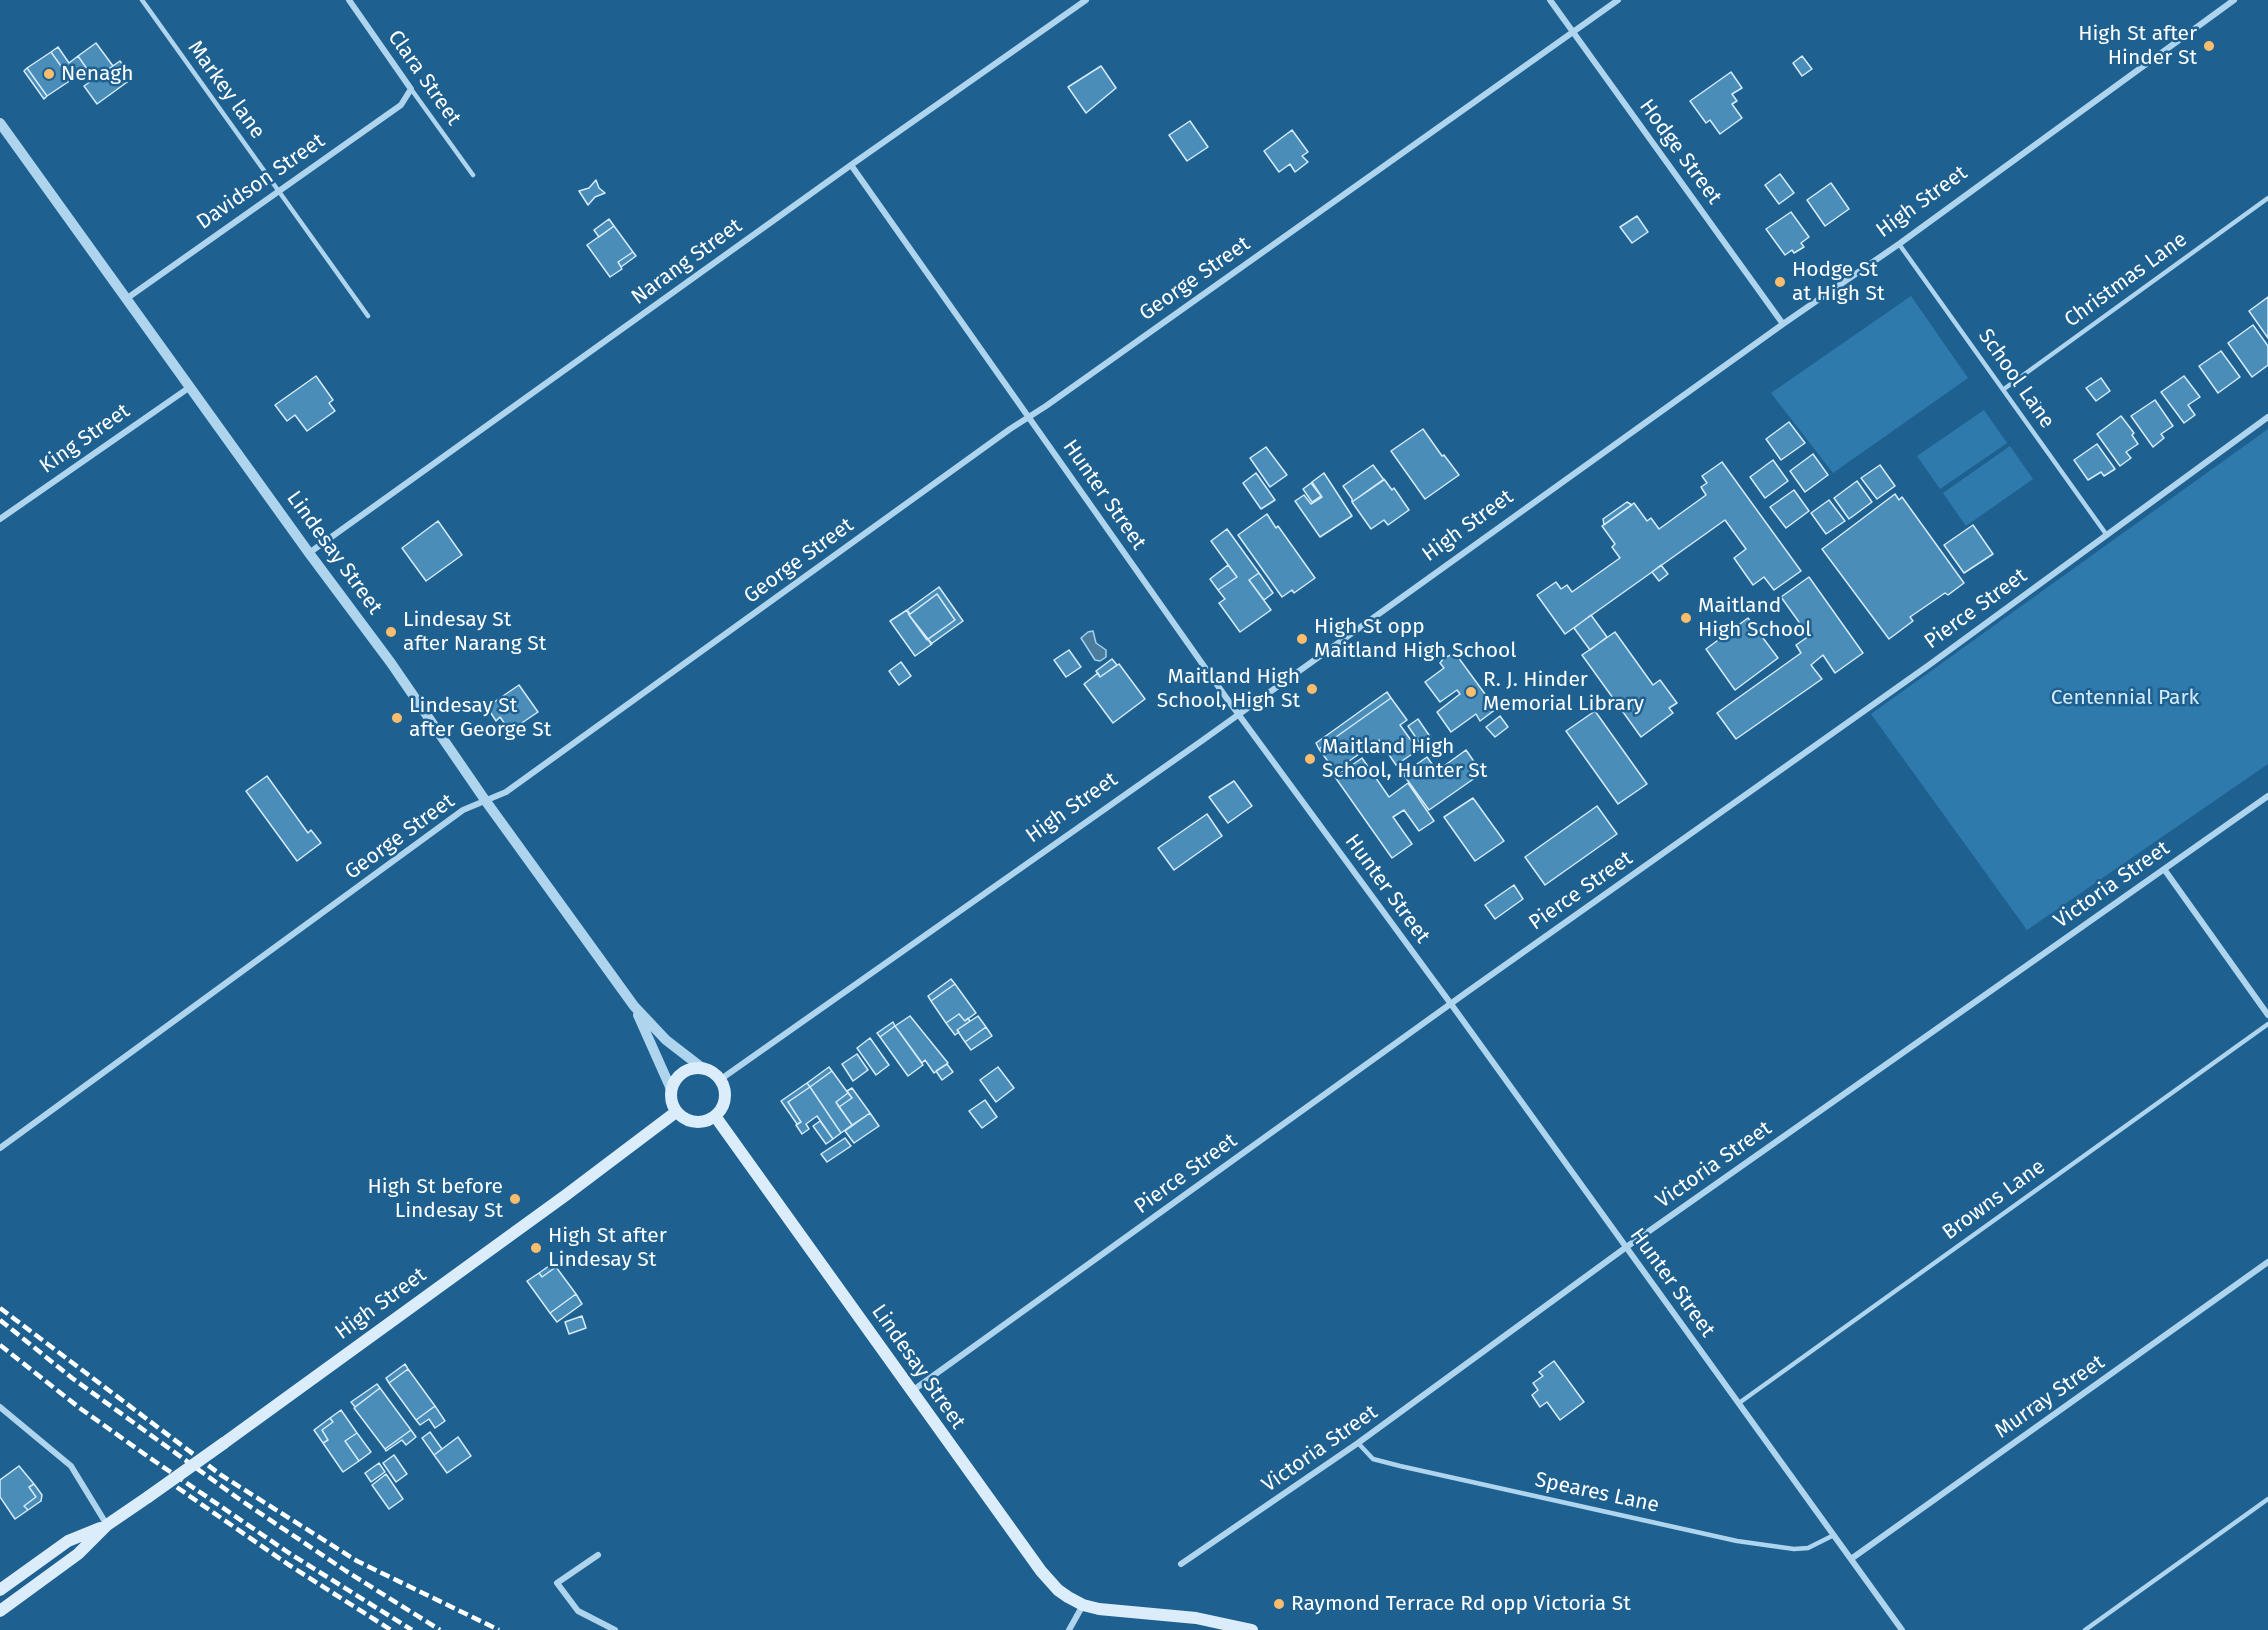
<!DOCTYPE html>
<html>
<head>
<meta charset="utf-8">
<style>
  body { margin:0 }
  canvas { display:block; background:#1e6191 }
</style>
</head>
<body>
<canvas width="2268" height="1630"></canvas>
<script>
const ctx = document.querySelector('canvas').getContext('2d');
ctx.lineJoin = 'round';
function fillPath(path, color) { ctx.fillStyle = color; ctx.fill(path, 'evenodd'); }
const toPath = rows => new Path2D(rows.map(r => 'M' + r).join(''));
function stroke(path, color, width, dash) { ctx.strokeStyle = color; ctx.lineWidth = width; ctx.lineCap = dash ? 'butt' : 'round'; ctx.setLineDash(dash || []); ctx.stroke(path); }
function label(font, color, halo, rows, align = 'center') {
  ctx.font = font + ' "Fira Sans",sans-serif'; ctx.lineWidth = 5; ctx.setLineDash([]); ctx.textBaseline = 'middle'; ctx.strokeStyle = halo; ctx.fillStyle = color; for (const [text, x, y, turn = 0] of rows) {
    ctx.save(); ctx.translate(x, y); ctx.rotate((+turn || 0) * Math.PI / 180); ctx.textAlign = isNaN(turn) ? turn : align; if (halo) ctx.strokeText(text, 0, 0); ctx.fillText(text, 0, 0); ctx.restore();
  }
}
const green = toPath([
  [1911,296,1968,378,1833,473,1771,393],
  [1984,410,2007,443,1940,489,1917,456],
  [2268,429,2268,764,2027,930,1871,714],
  [2010,446,2033,479,1966,526,1943,493]
]);
const water = toPath([
  [1093,631,1096,643,1106,650,1106,657,1100,661,1095,660,1081,638,1088,632,1093,631]
]);
const building = toPath([
  [96,43,113,66,94,79,78,56,96,43],
  [58,47,69,63,78,56,87,69,71,80,51,52,58,47],
  [51,52,71,80,47,96,27,68,51,52],
  [1802,56,1812,69,1802,76,1793,63,1802,56],
  [120,61,129,74,127,75,130,80,97,104,84,86,120,61],
  [1101,66,1116,88,1086,113,1068,87,1101,66],
  [27,68,47,96,44,99,24,71,27,68],
  [1731,72,1742,88,1732,94,1737,101,1732,104,1742,118,1720,134,1710,120,1706,123,1690,101,1731,72],
  [1190,121,1208,147,1187,161,1169,135,1190,121],
  [1292,130,1308,152,1302,156,1308,162,1295,172,1290,164,1279,172,1264,151,1292,130],
  [1780,174,1794,193,1779,204,1765,185,1780,174],
  [596,180,599,188,605,193,595,197,588,205,579,191,589,188,596,180],
  [1831,183,1849,209,1825,226,1807,200,1831,183],
  [1791,212,1809,237,1801,243,1804,247,1794,253,1792,250,1785,255,1766,229,1791,212],
  [1637,216,1648,232,1632,243,1620,227,1637,216],
  [609,219,614,226,599,237,594,230,609,219],
  [614,226,633,252,618,262,622,269,610,277,587,245,614,226],
  [633,252,636,256,621,267,618,262,633,252],
  [2268,297,2268,338,2249,311,2268,297],
  [2253,325,2268,346,2268,365,2252,377,2228,343,2253,325],
  [2221,351,2240,377,2218,393,2199,366,2221,351],
  [316,376,333,400,329,403,335,411,307,431,295,415,287,421,275,405,316,376],
  [2184,376,2200,397,2188,405,2195,415,2184,423,2161,392,2184,376],
  [2101,378,2110,391,2096,401,2086,388,2101,378],
  [2035,395,2046,411,2035,418,2025,402,2035,395],
  [2155,400,2173,426,2161,434,2164,438,2153,447,2131,416,2155,400],
  [2121,416,2134,433,2132,435,2138,444,2126,452,2131,458,2120,466,2097,434,2121,416],
  [1789,422,1805,443,1781,460,1766,439,1789,422],
  [1423,429,1442,456,1444,455,1459,475,1425,499,1391,451,1423,429],
  [2097,444,2115,469,2104,476,2101,472,2088,480,2074,460,2097,444],
  [1266,447,1287,475,1270,487,1250,458,1266,447],
  [1813,454,1828,475,1805,492,1790,471,1813,454],
  [1773,460,1788,481,1765,498,1750,477,1773,460],
  [1722,462,1801,571,1774,590,1764,577,1753,585,1734,558,1746,549,1725,520,1565,634,1537,595,1556,582,1561,589,1567,585,1572,592,1620,558,1612,547,1615,544,1602,526,1634,503,1647,521,1651,518,1659,529,1706,495,1701,487,1707,483,1702,476,1722,462],
  [1373,465,1384,480,1352,502,1352,499,1343,486,1373,465],
  [1880,465,1895,486,1877,499,1861,478,1880,465],
  [1256,473,1275,500,1261,509,1243,483,1256,473],
  [1324,473,1352,516,1320,537,1295,501,1304,495,1311,504,1322,497,1312,482,1324,473],
  [1384,479,1392,490,1394,488,1409,510,1388,525,1384,520,1371,529,1352,502,1384,479],
  [1857,481,1872,502,1849,519,1834,498,1857,481],
  [1311,483,1321,496,1312,502,1303,489,1311,483],
  [1794,490,1809,511,1786,528,1770,507,1794,490],
  [1895,494,1899,500,1902,497,1964,583,1948,595,1945,593,1910,617,1913,621,1889,639,1822,549,1895,494],
  [1829,500,1845,521,1826,534,1811,513,1829,500],
  [1627,502,1632,505,1604,525,1603,519,1627,502],
  [1267,514,1276,528,1278,526,1315,578,1294,593,1292,590,1282,597,1238,535,1267,514],
  [438,521,462,555,426,581,402,548,438,521],
  [1973,525,1993,554,1964,573,1944,545,1973,525],
  [1227,529,1259,573,1249,580,1271,610,1240,632,1219,603,1225,599,1218,590,1237,577,1211,541,1227,529],
  [1228,565,1237,577,1218,590,1210,579,1228,565],
  [1661,565,1668,574,1659,581,1652,572,1661,565],
  [1259,573,1273,593,1264,600,1249,580,1259,573],
  [1809,577,1863,653,1835,673,1823,655,1811,665,1822,679,1736,739,1717,713,1801,653,1796,645,1809,636,1781,597,1809,577],
  [939,587,963,621,931,644,928,639,955,620,937,594,910,614,907,610,939,587],
  [937,594,955,620,927,640,909,615,937,594],
  [907,610,909,615,932,644,915,656,890,621,907,610],
  [1591,615,1607,637,1590,650,1574,628,1591,615],
  [1748,618,1778,658,1735,690,1706,649,1748,618],
  [1615,632,1653,685,1660,680,1677,703,1669,708,1673,713,1641,737,1582,655,1615,632],
  [1069,650,1081,667,1066,677,1054,660,1069,650],
  [1455,653,1496,709,1480,721,1476,714,1451,732,1437,712,1460,694,1457,690,1440,702,1425,682,1444,668,1440,663,1444,658,1455,653],
  [1112,659,1117,665,1100,677,1096,671,1112,659],
  [901,662,911,676,899,685,889,671,901,662],
  [1119,664,1145,699,1113,723,1084,684,1098,673,1100,677,1119,664],
  [519,685,538,712,510,731,500,717,496,721,487,707,519,685],
  [1387,692,1391,698,1319,749,1316,743,1387,692],
  [1391,698,1407,720,1400,725,1418,750,1396,765,1379,740,1335,771,1319,749,1391,698],
  [1595,711,1647,784,1618,804,1566,731,1595,711],
  [1500,716,1508,727,1495,737,1486,727,1500,716],
  [1418,719,1431,738,1421,745,1408,726,1418,719],
  [1466,750,1482,773,1429,810,1403,774,1427,757,1437,771,1466,750],
  [1362,758,1389,797,1408,783,1434,821,1419,831,1404,810,1393,817,1412,844,1392,858,1335,777,1362,758],
  [267,776,308,833,311,830,321,843,297,861,246,791,267,776],
  [1234,781,1252,806,1228,823,1209,797,1234,781],
  [1473,798,1504,841,1475,861,1444,817,1473,798],
  [1597,806,1617,834,1545,885,1525,857,1597,806],
  [1207,814,1222,836,1174,870,1158,848,1207,814],
  [1514,885,1523,899,1495,919,1485,905,1514,885],
  [951,979,955,984,931,1001,928,996,951,979],
  [955,984,976,1013,965,1021,959,1014,946,1023,931,1001,955,984],
  [959,1014,965,1021,968,1018,970,1021,957,1030,959,1032,955,1035,946,1023,959,1014],
  [910,1016,948,1063,934,1073,925,1060,922,1063,895,1026,910,1016],
  [978,1016,986,1027,965,1042,957,1030,978,1016],
  [893,1022,895,1026,880,1037,877,1033,893,1022],
  [895,1026,923,1065,908,1076,880,1037,895,1026],
  [986,1027,992,1036,971,1050,965,1042,986,1027],
  [870,1038,889,1065,876,1075,857,1048,870,1038],
  [857,1054,868,1070,853,1081,842,1064,857,1054],
  [947,1064,953,1072,942,1080,936,1071,947,1064],
  [829,1067,832,1071,810,1087,807,1083,829,1067],
  [998,1067,1014,1088,996,1102,980,1080,998,1067],
  [832,1071,848,1093,836,1102,852,1125,841,1133,810,1087,832,1071],
  [807,1083,810,1087,788,1102,801,1122,797,1124,781,1101,807,1083],
  [810,1087,841,1133,833,1139,817,1116,806,1124,809,1129,802,1134,796,1125,801,1122,788,1102,810,1087],
  [852,1088,870,1113,852,1125,839,1107,852,1098,847,1091,852,1088],
  [848,1093,852,1098,839,1107,836,1102,848,1093],
  [985,1100,997,1117,982,1128,969,1111,985,1100],
  [870,1113,879,1126,854,1143,845,1131,870,1113],
  [820,1121,833,1139,826,1144,813,1126,820,1121],
  [845,1138,851,1146,827,1162,821,1154,845,1138],
  [553,1263,556,1267,542,1277,539,1273,553,1263],
  [556,1267,576,1294,550,1313,527,1281,539,1273,542,1277,556,1267],
  [576,1294,582,1304,557,1322,550,1313,576,1294],
  [582,1316,586,1328,569,1334,565,1322,582,1316],
  [1554,1361,1584,1402,1560,1420,1547,1402,1540,1407,1532,1395,1538,1390,1533,1383,1543,1376,1539,1372,1554,1361],
  [405,1364,408,1369,389,1383,386,1378,405,1364],
  [408,1369,435,1406,416,1420,389,1383,408,1369],
  [377,1384,380,1388,355,1407,351,1402,377,1384],
  [380,1388,411,1430,385,1449,354,1408,380,1388],
  [435,1406,445,1421,435,1428,429,1419,420,1425,416,1420,435,1406],
  [341,1410,357,1433,345,1441,359,1461,343,1472,323,1443,328,1440,322,1430,333,1422,330,1418,341,1410],
  [330,1418,333,1422,322,1430,328,1440,323,1443,314,1430,330,1418],
  [411,1430,416,1437,406,1445,402,1440,386,1451,385,1449,411,1430],
  [430,1432,442,1449,434,1455,422,1438,430,1432],
  [357,1433,371,1452,359,1461,345,1441,357,1433],
  [458,1437,471,1456,447,1473,434,1455,458,1437],
  [394,1455,407,1474,396,1482,383,1463,394,1455],
  [379,1463,385,1472,371,1482,365,1473,379,1463],
  [19,1466,34,1484,29,1487,36,1497,24,1506,28,1510,15,1519,0,1497,0,1480,19,1466],
  [386,1474,403,1499,389,1509,372,1485,386,1474],
  [34,1484,42,1495,41,1501,28,1510,24,1506,36,1497,29,1487,34,1484]
]);
const service = toPath([
  [142,0,368,316],
  [411,89,473,175],
  [1899,244,2106,534],
  [2004,389,2268,198],
  [1739,1403,2268,1024],
  [1358,1443,1373,1459,1400,1466,1737,1541,1794,1549,1808,1548,1834,1535],
  [2085,1630,2268,1499]
]);
const minor = toPath([
  [1550,0,1783,324],
  [851,165,1225,696,1451,1004,1902,1630],
  [126,299,401,105,411,89,349,0],
  [0,519,190,387],
  [309,553,851,165,1086,0],
  [2164,869,2268,1015],
  [721,1079,1203,740,1783,324,1899,244,2234,0],
  [0,1148,463,810,506,792,1010,429,1046,406,1618,0],
  [912,1391,1467,992,1929,665,2268,417],
  [0,1407,71,1466,107,1525],
  [598,1555,557,1583,578,1611,615,1630],
  [1851,1559,2268,1262],
  [1181,1564,1358,1443,1625,1248,2268,796],
  [1069,1630,1083,1605]
]);
const tertiary = toPath([
  [0,123,309,553,391,663,485,800,634,1006,666,1040,701,1067],
  [638,1015,671,1089]
]);
const secondary = toPath([
  '671 1095a27 27 0 1 1 54 0a27 27 0 1 1-54 0Z',
  [715,1116,1041,1571,1058,1590,1068,1597,1083,1605,1099,1609,1196,1618,1252,1630],
  [224,1443,566,1195,676,1112],
  [0,1590,68,1541,100,1528],
  [0,1611,78,1554,107,1525,148,1497]
]);
const rail = toPath([
  [0,1308,221,1475,357,1561,499,1630],
  [0,1320,72,1378,239,1499,346,1571,440,1630],
  [0,1345,81,1409,150,1458,289,1553,412,1630],
  [165,1479,289,1565,391,1630]
]);
const secondaryBridge = toPath([
  [148,1497,224,1443]
]);
const markers = [
  [2209,46,6,"#fcbd6d"],
  [49,74,6,"#fcbd6d"],
  [1780,282,6,"#fcbd6d"],
  [1686,618,6,"#fcbd6d"],
  [391,632,6,"#fcbd6d"],
  [1302,639,6,"#fcbd6d"],
  [1312,689,6,"#fcbd6d"],
  [1471,692,6,"#fcbd6d"],
  [397,718,6,"#fcbd6d"],
  [1310,759,6,"#fcbd6d"],
  [515,1199,6,"#fcbd6d"],
  [536,1248,6,"#fcbd6d"],
  [1279,1604,6,"#fcbd6d"]
];
const poiNames = [
  ["High St after",2197,34,"right"],
  ["Hinder St",2197,58,"right"],
  ["Nenagh",61,74],
  ["Hodge St",1792,270],
  ["at High St",1792,294],
  ["Maitland",1698,606],
  ["High School",1698,630],
  ["Lindesay St",403,620],
  ["after Narang St",403,644],
  ["High St opp",1314,627],
  ["Maitland High School",1314,651],
  ["Maitland High",1300,677,"right"],
  ["School, High St",1300,701,"right"],
  ["R. J. Hinder",1483,680],
  ["Memorial Library",1483,704],
  ["Lindesay St",409,706],
  ["after George St",409,730],
  ["Maitland High",1322,747],
  ["School, Hunter St",1322,771],
  ["High St before",503,1187,"right"],
  ["Lindesay St",503,1211,"right"],
  ["High St after",548,1236],
  ["Lindesay St",548,1260],
  ["Raymond Terrace Rd opp Victoria St",1291,1604]
];
const streetNames = [
  ["Clara Street",424,78,55],
  ["Markey lane",226,90,54],
  ["Hodge Street",1680,152,54],
  ["Davidson Street",261,182,-35],
  ["High Street",1922,202,-36],
  ["Narang Street",687,262,-36],
  ["George Street",1195,279,-35],
  ["Christmas Lane",2126,280,-36],
  ["School Lane",2016,379,55],
  ["King Street",85,439,-35],
  ["Hunter Street",1104,495,55],
  ["High Street",1468,526,-36],
  ["Lindesay Street",334,553,54],
  ["George Street",799,561,-36],
  ["Pierce Street",1976,609,-36],
  ["High Street",1072,808,-35],
  ["George Street",400,837,-36],
  ["Victoria Street",2112,885,-35],
  ["Hunter Street",1387,889,54],
  ["Pierce Street",1581,891,-35],
  ["Victoria Street",1714,1165,-35],
  ["Pierce Street",1186,1174,-36],
  ["Browns Lane",1994,1200,-36],
  ["Hunter Street",1672,1283,54],
  ["High Street",381,1304,-36],
  ["Lindesay Street",918,1367,55],
  ["Murray Street",2050,1397,-35],
  ["Victoria Street",1320,1449,-35],
  ["Speares Lane",1597,1493,12]
];
const parkNames = [
  ["Centennial Park",2125,698]
];
fillPath(green, '#2e7aac');
fillPath(water, '#4c7c9c');
stroke(water, '#a2d1ef', 1.5);
fillPath(building, '#4a8db9');
stroke(building, '#d4ebfa', 1.5);
stroke(service, '#aed4ee', 4.5);
stroke(minor, '#aed4ee', 6);
stroke(tertiary, '#aed4ee', 10);
stroke(secondary, '#dbedfa', 12);
stroke(rail, '#fff', 4.5, [10, 4.5]);
stroke(secondaryBridge, '#dbedfa', 12);
for (const [x, y, r, color] of markers) { const dot = new Path2D(); dot.arc(x, y, r, 0, 2 * Math.PI); ctx.fillStyle = color; ctx.fill(dot); stroke(dot, '#1e6191', 2); }
label('21px', '#fff', '#1e6191', poiNames, 'left');
label('21px', '#fff', '#1e6191', streetNames);
label('21px', '#d4ebfa', '#1e6191', parkNames);
</script>
</body>
</html>
